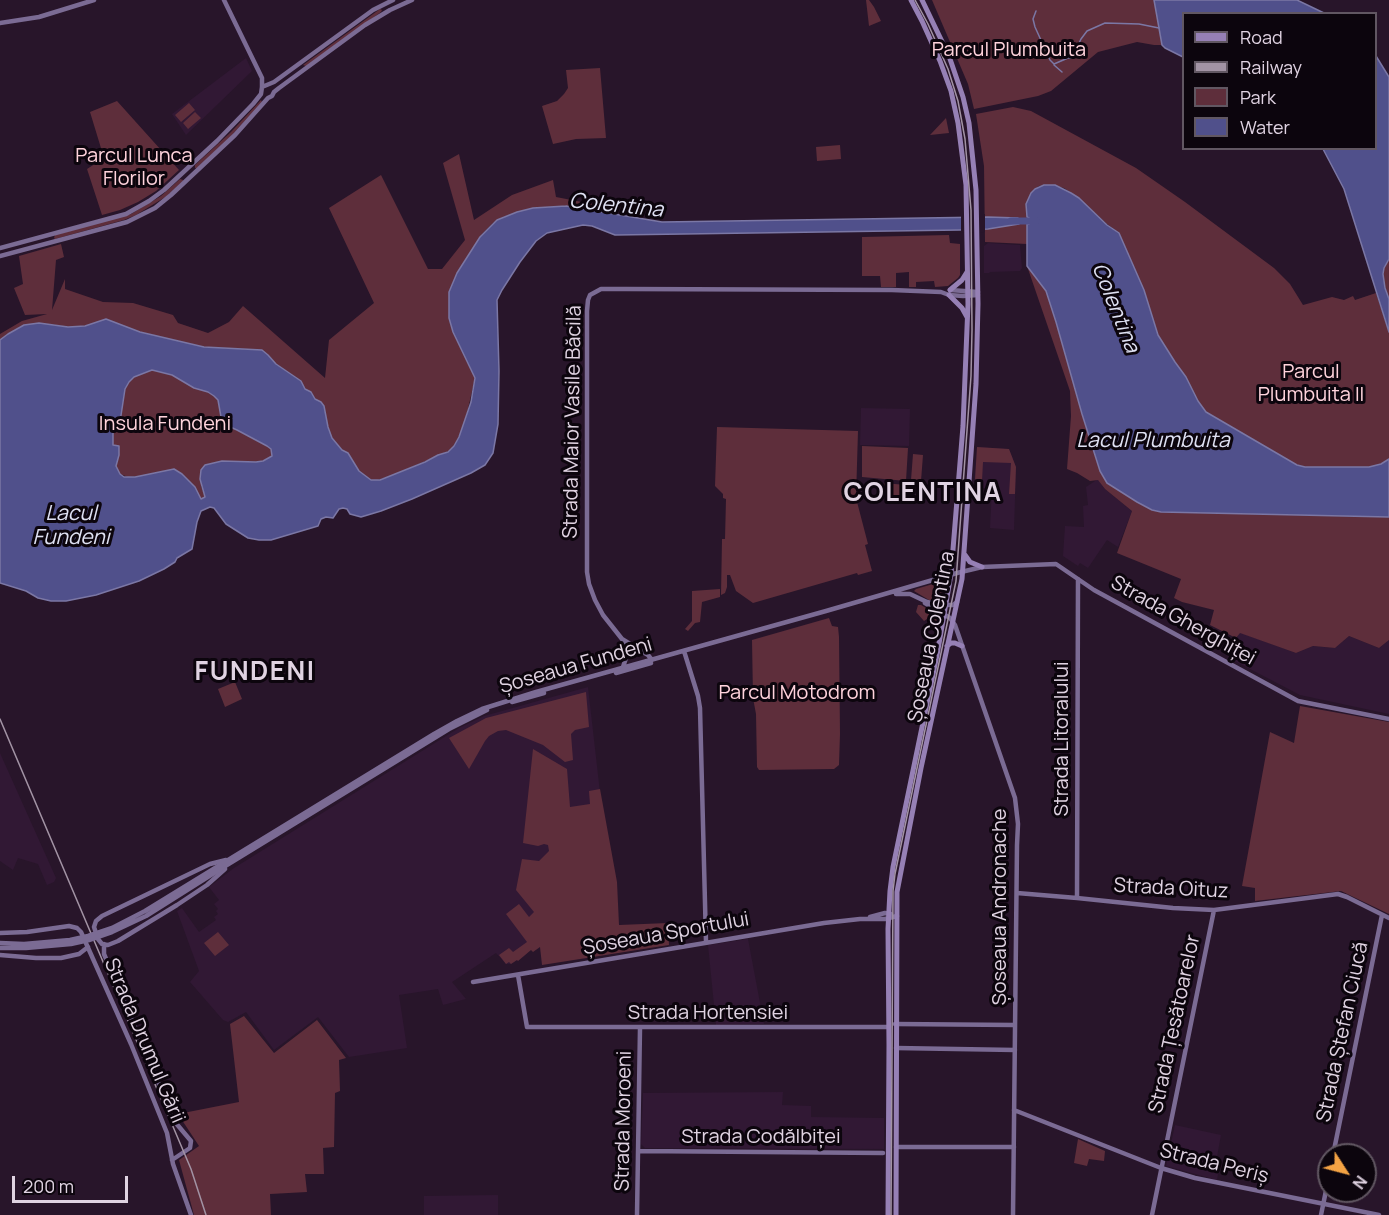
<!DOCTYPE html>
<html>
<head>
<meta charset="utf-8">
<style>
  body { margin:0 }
  #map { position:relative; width:1389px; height:1215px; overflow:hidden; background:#28152a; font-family:Manrope,sans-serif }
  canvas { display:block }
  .legend { position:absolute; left:1182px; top:12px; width:195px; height:138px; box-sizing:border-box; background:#0c050d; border:2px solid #615762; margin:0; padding:8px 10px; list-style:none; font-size:18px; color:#e0d3e2 }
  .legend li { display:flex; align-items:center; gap:12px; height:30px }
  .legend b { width:30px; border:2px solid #615762 }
  .north { position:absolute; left:1317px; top:1143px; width:60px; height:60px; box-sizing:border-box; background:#0c050d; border:2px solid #615762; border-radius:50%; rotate:126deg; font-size:16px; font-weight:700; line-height:24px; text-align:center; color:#e0d3e2 }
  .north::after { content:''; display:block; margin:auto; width:21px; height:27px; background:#f4a344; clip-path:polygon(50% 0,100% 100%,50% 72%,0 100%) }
  .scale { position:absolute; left:12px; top:1176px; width:116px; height:27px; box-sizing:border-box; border:3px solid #e0d3e2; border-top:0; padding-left:8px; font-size:18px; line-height:21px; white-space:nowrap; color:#e0d3e2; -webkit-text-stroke:4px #0c050d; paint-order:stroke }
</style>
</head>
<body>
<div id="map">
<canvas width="1389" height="1215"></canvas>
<ul class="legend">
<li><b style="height:8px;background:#9680b5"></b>Road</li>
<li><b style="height:8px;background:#a293a4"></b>Railway</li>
<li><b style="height:16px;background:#5e2e3b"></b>Park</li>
<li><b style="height:16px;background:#50508b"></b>Water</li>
</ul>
<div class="north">N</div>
<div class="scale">200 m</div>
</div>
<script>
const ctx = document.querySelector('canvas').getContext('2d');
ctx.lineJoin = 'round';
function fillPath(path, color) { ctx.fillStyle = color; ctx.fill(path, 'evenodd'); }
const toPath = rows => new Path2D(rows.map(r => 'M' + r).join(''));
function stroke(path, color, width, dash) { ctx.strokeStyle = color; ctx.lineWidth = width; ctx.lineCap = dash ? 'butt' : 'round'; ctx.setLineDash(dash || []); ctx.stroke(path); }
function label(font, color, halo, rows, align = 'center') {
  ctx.font = font + ' Manrope,sans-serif'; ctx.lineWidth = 6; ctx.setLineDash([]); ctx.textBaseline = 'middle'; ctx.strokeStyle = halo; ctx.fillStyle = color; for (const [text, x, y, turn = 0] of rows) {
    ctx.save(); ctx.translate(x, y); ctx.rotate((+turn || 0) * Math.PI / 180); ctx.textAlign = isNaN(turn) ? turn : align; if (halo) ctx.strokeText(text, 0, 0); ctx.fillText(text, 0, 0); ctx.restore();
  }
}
const built = toPath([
  [246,58,252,71,186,135,172,114],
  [988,243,1020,245,1022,268,1020,271,990,272,989,273,984,273,984,246],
  [861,408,910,409,909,446,860,445],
  [977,447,1009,449,1016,467,1014,530,990,528,992,489,974,487],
  [1098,479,1105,489,1132,511,1118,547,1107,540,1088,568,1080,563,1078,566,1063,556,1065,526,1084,527,1083,506,1088,505,1086,487],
  [1239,632,1296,653,1313,646,1335,648,1349,636,1379,648,1389,640,1389,714,1300,695,1229,658],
  [588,687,610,880,518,961,517,960,511,964,506,964,496,953,452,982,466,999,443,1005,438,989,399,995,407,1048,349,1057,318,1017,274,1050,246,1012,228,1022,223,1020,190,982,199,971,177,911,182,908,199,932,216,920,214,917,218,914,216,911,218,909,214,904,219,900,209,887,234,868,459,728,484,716],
  [0,753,56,878,54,882,47,885,38,864,18,858,13,870,0,861],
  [748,939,764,1024,716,1025,708,945],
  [783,1092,782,1105,811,1106,811,1117,884,1118,884,1149,645,1148,641,1144,643,1093],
  [1175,1125,1221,1135,1217,1157,1221,1158,1217,1180,1166,1166],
  [498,1195,498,1215,424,1215,424,1196]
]);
const green = toPath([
  [866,0,869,0,874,7,881,21,869,26],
  [932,0,1154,0,1162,45,1154,45,1137,42,1098,52,1051,91,1038,96,974,109,968,84],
  [380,9,382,10,381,12,306,66,303,65],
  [600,68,606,138,576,139,553,144,542,106,557,101,564,94,568,88,566,70],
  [261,100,262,102,231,136,197,168,195,168,195,165,231,132],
  [117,101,179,170,156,191,138,202,120,210,102,215,87,169,104,158,90,112],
  [189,103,195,110,181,122,175,115],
  [1013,107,1031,111,1136,168,1185,202,1274,268,1290,284,1303,305,1332,297,1344,300,1353,296,1355,300,1376,293,1389,332,1389,459,1381,464,1369,467,1305,467,1297,465,1206,412,1198,401,1186,377,1175,362,1158,335,1144,290,1119,233,1107,224,1079,198,1064,188,1050,185,1039,186,1035,189,1029,217,1029,224,1027,225,1027,244,985,242,984,166,976,114],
  [195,112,201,118,188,129,183,123],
  [946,118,949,133,930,135],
  [840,145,841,159,817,161,816,147],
  [459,154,474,220,512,195,553,180,556,197,613,208,614,214,566,206,533,208,503,217,493,223,482,234,457,273,449,292,449,318,453,332,475,378,465,422,459,437,451,450,391,476,374,481,367,479,359,471,350,456,342,450,332,438,328,427,324,406,321,402,315,399,311,392,305,389,301,381,276,364,268,355,262,350,204,347,140,332,106,320,85,326,68,327,50,324,21,326,0,341,0,334,22,321,47,314,25,315,14,288,23,284,19,256,61,244,64,257,56,260,52,310,65,279,65,289,103,302,133,303,173,315,178,323,208,333,229,322,243,306,325,378,329,340,374,303,329,208,381,175,428,269,442,269,465,240,443,163],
  [180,179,183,180,183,181,167,196,136,215,124,220,55,239,54,238,55,235,131,214,161,196],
  [949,235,950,243,960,244,960,275,958,278,948,286,935,287,934,281,916,282,916,287,909,287,909,272,896,273,896,287,881,287,880,276,862,276,862,237],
  [1389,259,1389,299,1385,288,1383,274,1384,268],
  [1027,266,1046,291,1056,322,1082,414,1100,471,1107,483,1137,502,1152,510,1161,512,1389,517,1389,640,1379,648,1349,636,1335,648,1313,646,1296,653,1240,633,1236,638,1210,625,1214,610,1182,602,1174,598,1181,579,1117,553,1132,511,1105,489,1098,480,1090,481,1077,473,1067,469,1071,416,1070,391],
  [152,370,172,375,194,388,208,392,214,396,218,400,221,417,228,426,237,430,267,446,271,449,272,456,263,461,256,462,222,461,201,486,205,497,201,500,140,476,128,477,120,474,116,466,119,455,119,446,113,446,113,422,120,421,125,389,129,382,134,377],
  [717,427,858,431,856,498,868,544,865,545,872,571,858,575,857,573,753,603,736,591,730,575,727,575,727,587,725,593,721,595,722,539,725,539,726,499,723,498,723,494,715,486],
  [862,446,908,448,906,481,862,477],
  [977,447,1009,449,1016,467,1015,494,1009,494,1011,463,983,462,982,481,975,480],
  [913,454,923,455,921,481,911,480],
  [884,483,906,485,905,496,883,495],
  [943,581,940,602,929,600,914,591,916,589],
  [720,589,720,597,702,602,700,622,695,623,688,631,685,629,692,621,692,591],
  [918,605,921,605,936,614,937,618,937,624,927,622,927,619,924,621,916,612],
  [829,618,832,626,838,627,839,637,840,734,839,765,834,769,759,770,757,767,756,714,753,698,752,640],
  [235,682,242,699,225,707,218,689],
  [586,692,589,727,575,730,571,734,573,760,565,762,543,745,506,730,498,731,489,736,485,741,469,769,449,738,486,718],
  [1300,706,1389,722,1389,914,1341,891,1255,901,1255,888,1242,886,1270,732,1294,743],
  [533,749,567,769,570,807,590,804,589,791,600,789,617,882,619,925,668,923,669,945,542,965,540,947,533,952,531,950,518,961,517,960,511,964,509,962,506,964,499,955,509,948,513,952,527,942,506,914,519,904,529,917,534,912,516,890,522,859,539,861,549,851,548,845,544,844,538,846,523,843],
  [218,932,229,945,215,956,204,943],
  [244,1016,274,1053,317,1020,346,1058,339,1060,340,1091,335,1093,334,1147,323,1148,324,1174,305,1174,307,1192,270,1194,271,1215,194,1215,179,1160,199,1146,178,1114,239,1102,230,1024],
  [1078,1139,1105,1151,1104,1161,1089,1159,1087,1166,1074,1163]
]);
const water = toPath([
  [1154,0,1297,0,1324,13,1184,14,1183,57,1165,48,1162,45,1154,0],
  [1376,56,1389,77,1389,259,1384,268,1383,274,1385,288,1389,299,1389,332,1344,189,1323,149,1376,148,1376,56],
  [1044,185,1055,185,1071,193,1079,198,1107,225,1119,233,1144,290,1158,335,1175,362,1186,377,1198,401,1206,412,1297,465,1305,467,1369,467,1381,464,1389,459,1389,517,1161,512,1152,510,1137,502,1107,483,1100,471,1082,414,1056,322,1046,291,1027,266,1027,224,1029,224,1029,218,1027,217,1026,204,1031,193,1035,189,1044,185],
  [566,206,662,222,988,217,1018,218,1019,224,988,229,960,230,615,235,592,226,583,225,547,233,536,241,520,262,502,290,497,300,499,371,498,424,493,453,485,465,471,473,412,499,381,511,361,517,350,514,347,509,343,508,339,509,333,518,326,517,321,519,318,526,271,540,259,540,248,538,226,524,214,508,210,507,201,511,197,522,192,549,177,558,175,562,164,569,139,581,96,595,66,601,51,601,38,598,26,591,0,583,0,340,8,334,24,325,39,323,68,327,85,326,106,319,140,332,204,347,262,350,268,355,276,364,301,381,305,389,311,392,315,399,321,402,324,406,328,427,332,438,342,450,348,453,359,471,371,480,380,480,425,462,438,455,448,452,454,446,459,437,471,402,475,378,453,332,449,318,449,292,457,273,480,237,497,220,517,212,533,208,566,206],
  [152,370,172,375,194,388,208,392,214,396,218,400,221,417,224,423,228,426,237,430,267,446,271,449,272,456,263,461,256,462,222,461,205,465,201,470,200,479,205,497,201,499,195,487,182,474,174,469,135,477,124,477,120,474,116,466,119,455,119,446,113,445,113,422,120,422,125,389,129,382,134,377,152,370]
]);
const pier = toPath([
  [961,214,985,214,985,232,961,233]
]);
const stream = toPath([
  [1036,11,1033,19,1035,27,1050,60,1054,64,1068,58,1072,58,1081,39,1087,31,1105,23,1139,24,1159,28],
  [1054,65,1062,72]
]);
const river = toPath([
  [1011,221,1036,221]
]);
const secondary = toPath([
  [224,0,262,78],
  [0,23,39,17,94,0],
  [262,87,274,82,373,10,393,0],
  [0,248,126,214,149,201,164,190,217,141,253,104,261,94,262,87,262,78],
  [0,256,127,222,155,208,171,195,235,135,268,98,272,96,274,92,279,88,365,25,390,10,412,0],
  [950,290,978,292],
  [896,594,910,594,927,602,941,605,953,605,957,602],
  [925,603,950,618,955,625,1015,798,1018,824,1017,845,1013,1215],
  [622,639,648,655,652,660],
  [684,651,698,696,700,708,706,942],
  [623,667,627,655,626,647,622,639,603,615,595,600,589,584,587,572,587,311,588,300,590,295,601,289,626,289,892,290,941,292,949,295,963,296,978,295],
  [616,673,651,663],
  [512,702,544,693],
  [220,865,434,734,457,721,482,709,536,692,826,611,957,573,982,567,1056,564,1094,590,1298,701,1389,719],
  [222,868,449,729,487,710],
  [225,869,207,885,177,905,118,941,108,945,102,944,98,939,94,927,96,921,102,916,210,864,226,860],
  [1017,893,1077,898,1173,908,1214,910,1338,894,1347,897,1389,918],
  [1077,898,1078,579],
  [870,917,885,913,891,914],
  [0,933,27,932,69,926,77,928,81,932,131,1044,167,1133,173,1164,191,1215],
  [104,944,104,954,175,1122,191,1141,190,1148,172,1160],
  [0,955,36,958,61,958,79,954,88,947],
  [518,975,527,1027,889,1027],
  [473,982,824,923,860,919,885,919,897,916],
  [895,1024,1015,1025],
  [896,1048,1015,1050],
  [1014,1110,1161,1168,1195,1178,1379,1215],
  [896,1147,1014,1147],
  [638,1151,883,1153],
  [1333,1155,1382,915],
  [637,1215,640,1028],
  [1152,1215,1214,910],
  [1321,1215,1329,1176]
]);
const primary = toPath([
  [950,290,962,280,967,272],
  [949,295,962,308,967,317],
  [965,555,970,562,982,567],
  [947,646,951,643,955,643,962,646],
  [888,1215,889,1045,888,929,890,891,893,867,937,655,951,574,963,426,968,304,966,185,958,123,951,91,940,61,922,21,911,0],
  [896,1215,897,892,921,768,962,579,976,384,978,304,976,190,969,123,963,97,949,56,922,0]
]);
const tram = toPath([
  [891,1215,893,891,895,874,956,581,971,376,972,330,971,210,965,139,958,101,948,69,928,24,915,0]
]);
const rail = toPath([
  [0,719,191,1169,206,1215]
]);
const secondaryBridge = toPath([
  [0,943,24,944,70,940,88,936,112,928,145,911,220,865],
  [0,948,26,948,71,944,89,940,112,932,146,916,222,868]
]);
const parkNames = [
  ["Parcul Plumbuita",1009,50],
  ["Parcul Lunca",134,156],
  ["Florilor",134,179],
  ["Parcul",1311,372],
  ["Plumbuita II",1311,395],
  ["Insula Fundeni",165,424],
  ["Parcul Motodrom",797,693]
];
const streetNames = [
  ["Strada Maior Vasile Băcilă",573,422,-89],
  ["Strada Gherghiței",1183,621,29],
  ["Șoseaua Colentina",932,637,-79],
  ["Șoseaua Fundeni",576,666,-16],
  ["Strada Litoralului",1062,739,-90],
  ["Strada Oituz",1171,889,3],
  ["Șoseaua Andronache",1000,907,-90],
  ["Șoseaua Sportului",666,934,-10],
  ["Strada Hortensiei",708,1013],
  ["Strada Țesătoarelor",1175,1024,-78],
  ["Strada Ștefan Ciucă",1343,1032,-78],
  ["Strada Drumul Gării",144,1041,67],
  ["Strada Moroeni",624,1121,-89],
  ["Strada Codălbiței",761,1137],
  ["Strada Periș",1214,1164,14]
];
const waterNames = [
  ["Colentina",616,206,6],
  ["Colentina",1115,308,68],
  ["Lacul Plumbuita",1153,441],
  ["Lacul",71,514],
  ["Fundeni",71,538]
];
const districtNames = [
  ["COLENTINA",923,494],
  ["FUNDENI",255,673]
];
fillPath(built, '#311834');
fillPath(green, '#5e2e3b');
fillPath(water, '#50508b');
stroke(water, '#7b77a5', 1.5);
fillPath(pier, '#28152a');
stroke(stream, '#7b77a5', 1.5);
stroke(river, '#50508b', 7);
stroke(secondary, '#7b6b94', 4.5);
stroke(primary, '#9680b5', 5);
stroke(tram, '#a293a4', 1.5);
stroke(rail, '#a293a4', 1.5);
stroke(secondaryBridge, '#7b6b94', 4.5);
label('20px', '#ffd3dc', '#0c050d', parkNames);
label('20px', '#e0d3e2', '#0c050d', streetNames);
label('italic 21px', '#dfe1f3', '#0c050d', waterNames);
ctx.letterSpacing = '1.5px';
label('bold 26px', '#e0d3e2', '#0c050d', districtNames);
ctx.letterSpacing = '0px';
</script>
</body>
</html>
